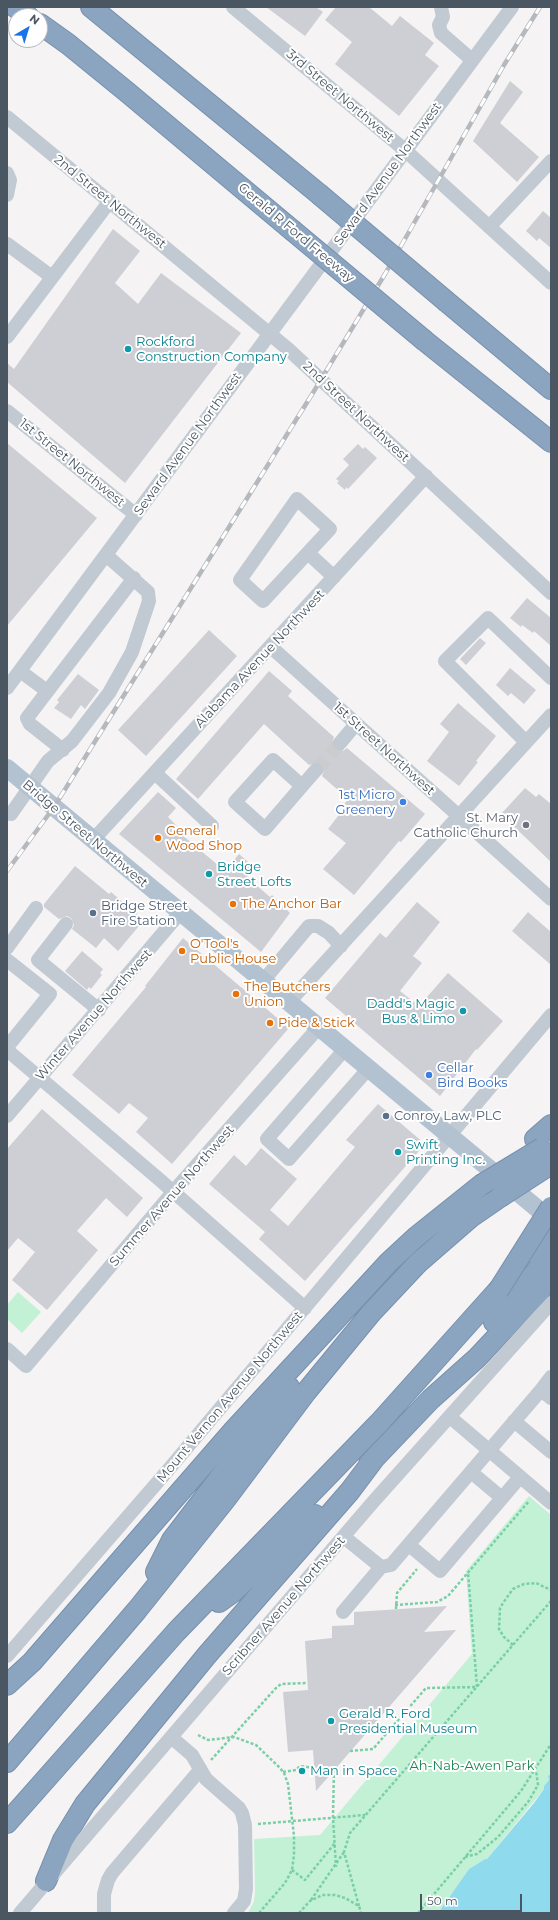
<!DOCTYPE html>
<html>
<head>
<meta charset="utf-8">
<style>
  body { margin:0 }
  #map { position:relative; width:558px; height:1920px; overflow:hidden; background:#f5f3f3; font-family:Montserrat,sans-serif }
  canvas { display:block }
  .frame { position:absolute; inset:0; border:8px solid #4a5661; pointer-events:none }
  .north { position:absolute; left:8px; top:8px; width:40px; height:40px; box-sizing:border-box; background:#fff; border:1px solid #b7bbc0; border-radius:50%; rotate:38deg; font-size:11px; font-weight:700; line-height:16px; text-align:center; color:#4a5661 }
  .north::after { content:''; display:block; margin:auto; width:14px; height:18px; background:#1a73e8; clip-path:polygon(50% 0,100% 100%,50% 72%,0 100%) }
  .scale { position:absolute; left:420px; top:1894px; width:102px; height:18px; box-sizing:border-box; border:2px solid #4a5661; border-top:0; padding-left:5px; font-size:12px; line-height:14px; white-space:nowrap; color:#4a5661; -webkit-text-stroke:3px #fff; paint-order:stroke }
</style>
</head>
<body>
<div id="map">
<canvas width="558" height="1920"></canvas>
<div class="frame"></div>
<div class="north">N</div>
<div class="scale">50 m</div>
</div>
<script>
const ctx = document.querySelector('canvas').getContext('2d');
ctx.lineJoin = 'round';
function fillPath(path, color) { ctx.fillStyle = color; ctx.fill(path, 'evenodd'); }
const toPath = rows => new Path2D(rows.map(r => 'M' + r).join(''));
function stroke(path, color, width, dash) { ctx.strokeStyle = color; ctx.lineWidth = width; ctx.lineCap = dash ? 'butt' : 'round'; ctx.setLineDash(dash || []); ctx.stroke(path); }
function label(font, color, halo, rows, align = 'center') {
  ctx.font = font + ' Montserrat,sans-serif'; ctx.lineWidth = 4; ctx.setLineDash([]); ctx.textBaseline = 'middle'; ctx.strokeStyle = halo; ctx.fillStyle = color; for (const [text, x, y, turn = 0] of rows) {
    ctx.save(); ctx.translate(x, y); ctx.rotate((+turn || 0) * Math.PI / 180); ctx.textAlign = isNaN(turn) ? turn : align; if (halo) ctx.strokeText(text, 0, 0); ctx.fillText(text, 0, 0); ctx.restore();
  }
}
const green = toPath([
  [18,1292,41,1312,22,1333,7,1319,7,1305],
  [529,1496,551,1515,551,1773,548,1776,549,1780,544,1786,544,1789,487,1859,485,1859,469,1869,438,1913,248,1913,254,1901,255,1892,254,1839,320,1835,472,1654,466,1571]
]);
const water = toPath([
  [551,1773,551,1913,438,1913,469,1869,485,1859,487,1859,534,1803,544,1789,544,1786,549,1780,548,1776]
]);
const building = toPath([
  [266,7,316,7,323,12,305,36],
  [336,7,369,7,392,26,400,16,434,43,425,55,439,66,399,116,335,64,352,42,325,20],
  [510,81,523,92,500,123,539,157,517,182,473,141],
  [543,211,551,218,551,248,539,238,537,241,526,231],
  [113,229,140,251,115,283,138,304,161,273,241,333,125,483,7,382,7,363,14,369],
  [7,443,97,518,7,626],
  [358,444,363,449,365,447,377,458,348,489,346,487,345,490,337,483,339,481,336,479,349,465,343,459],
  [527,598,551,618,551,646,534,631,533,633,522,625,521,627,510,618],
  [209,630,237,656,146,756,118,730],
  [480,638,486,643,466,665,460,659],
  [510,668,536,690,524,704,511,693,508,696,496,685],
  [269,671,292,691,288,696,334,737,332,742,334,749,343,751,347,748,425,814,401,842,399,841,354,895,323,869,346,843,328,829,345,807,343,806,348,799,322,776,324,771,322,764,317,762,309,765,264,724,198,799,176,779],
  [78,674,99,690,85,709,81,705,71,719,54,708,59,702,57,700],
  [458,703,496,736,476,761,478,762,459,786,427,761,449,732,440,724],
  [525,788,536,797,539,794,551,804,551,862,501,814],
  [158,792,176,808,168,817,177,826,175,829,225,871,239,854,255,868,247,877,270,897,272,895,290,913,261,952,119,834],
  [75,866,109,894,111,892,144,920,118,951,104,938,96,948,72,929,74,925,71,918,67,916,59,919,44,907,44,904],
  [417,902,440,922,413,956,422,963,400,991,419,1006,448,973,503,1021,477,1050,476,1049,440,1096,325,998,380,933,386,938],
  [528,912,551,932,551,965,512,931],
  [183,938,289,1028,172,1164,136,1132,148,1118,129,1103,119,1114,72,1075,146,987,145,986],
  [82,951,103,969,100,973,102,975,91,989,89,987,87,990,65,971],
  [378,1104,425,1144,305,1281,259,1239,265,1232,209,1184,234,1155,246,1166,261,1148,297,1179,270,1210,288,1226,355,1147,346,1140],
  [42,1109,143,1198,127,1217,106,1198,77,1231,98,1250,47,1310,12,1280,35,1252,18,1238,7,1251,7,1149],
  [447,1606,424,1632,456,1630,316,1791,313,1750,288,1752,283,1692,308,1690,305,1641,332,1638,332,1626,354,1625,354,1612]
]);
const minorTunnel = toPath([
  [316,770,340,743]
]);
const path = toPath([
  [395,1605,437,1602,448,1596,529,1501],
  [396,1609,397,1593,417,1569],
  [513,1645,504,1637,499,1629,500,1608,503,1603,513,1589,524,1584,536,1583,551,1590],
  [198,1735,208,1740,234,1737,256,1745,279,1767,284,1773,288,1784,294,1836,294,1855,292,1870,285,1883,259,1913],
  [350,1751,373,1749,426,1688,477,1687,468,1572],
  [211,1760,276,1688,281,1684,306,1683],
  [334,1770,333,1817,336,1867],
  [283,1772,296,1770,300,1766,314,1768],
  [258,1824,365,1815],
  [465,1857,477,1854,498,1837,528,1802,538,1785,536,1770],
  [292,1870,305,1880,335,1843],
  [311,1900,344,1852],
  [359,1906,344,1852,350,1833,551,1601],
  [299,1913,310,1901,322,1895,335,1895,345,1898,359,1906,361,1913],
  [418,1913,521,1791,551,1744]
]);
const minor = toPath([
  [233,7,406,151,551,283],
  [441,7,443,17,439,25,441,33,472,60],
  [7,117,288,349,551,593],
  [7,173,10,180,7,195],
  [489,227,551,161],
  [7,244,52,277],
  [7,337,110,201],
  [7,411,136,515],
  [297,499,330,529,263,601,240,580,297,499],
  [308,553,334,577],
  [271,647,551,899],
  [20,671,47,691],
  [7,688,512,7],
  [526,742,445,661,488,618,551,678],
  [340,743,356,724],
  [63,750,30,724,27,718,134,578],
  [273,760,302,786,265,829,235,802,273,760],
  [155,773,212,826],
  [302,786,316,770],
  [11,814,48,761,72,741,109,693,132,652,149,601,148,592,106,555],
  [93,840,426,476],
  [66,924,38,960,99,1010],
  [7,948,36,908],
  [7,960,50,994,7,1047],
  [263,981,309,926,318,926,329,933,341,946],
  [289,1002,551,715],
  [345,1049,267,1139,289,1159,369,1068],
  [7,1050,160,1180,305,1308],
  [7,1116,180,913],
  [7,1349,26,1366,173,1192,319,1027],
  [541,1390,551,1377],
  [450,1417,551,1503],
  [514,1421,551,1452],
  [471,1472,502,1498],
  [344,1537,381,1567,391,1565,541,1390,551,1398],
  [409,1545,440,1571,520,1477],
  [343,1612,381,1567],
  [7,1656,169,1469,551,1015],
  [171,1737,192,1755,206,1779,239,1808,242,1813,245,1825,246,1889,244,1901,234,1913],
  [20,1913,373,1502,551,1303],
  [104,1913,104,1894,108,1880,112,1873,200,1770]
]);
const major = toPath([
  [7,768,551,1220]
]);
const highway = toPath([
  [15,7,28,16],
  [91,7,319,194],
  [40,24,68,44,127,92,292,230],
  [447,302,551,389],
  [425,341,551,442],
  [535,1139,551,1125],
  [531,1252,551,1227],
  [494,1322,551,1253],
  [369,1464,431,1399,477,1358,551,1279],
  [156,1572,172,1540,289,1387],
  [219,1602,233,1592,315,1515],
  [7,1685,32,1662,233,1431,389,1262,416,1237,481,1185],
  [7,1762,137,1610,225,1500,306,1392,371,1313,418,1263,471,1217,500,1197],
  [7,1823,176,1632,379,1423,509,1278],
  [46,1881,63,1840,85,1804,207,1655,350,1491,377,1455]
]);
const rail = toPath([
  [7,871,54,807,311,396,385,274,504,65,540,7]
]);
const highwayBridge = toPath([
  [319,194,447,302],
  [292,230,425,341],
  [481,1185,542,1148],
  [500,1197,551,1164],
  [498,1291,551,1207]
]);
const markers = [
  [128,349,4,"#0f9aa8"],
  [403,802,4,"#3f7fe0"],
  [526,825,4,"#6b7280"],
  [158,838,4,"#e8710a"],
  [209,874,4,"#0f9aa8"],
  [233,904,4,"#e8710a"],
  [93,913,4,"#5c6f8a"],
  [182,951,4,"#e8710a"],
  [236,994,4,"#e8710a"],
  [463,1011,4,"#0f9aa8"],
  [270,1023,4,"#e8710a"],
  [429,1075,4,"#3f7fe0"],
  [386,1116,4,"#5c6f8a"],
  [398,1152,4,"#0f9aa8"],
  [331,1721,4,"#0f9aa8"],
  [302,1771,4,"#0f9aa8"]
];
const streetNames = [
  ["3rd Street Northwest",340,96,40],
  ["Seward Avenue Northwest",388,174,-54],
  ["2nd Street Northwest",110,202,39],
  ["Gerald R Ford Freeway",296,233,40],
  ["2nd Street Northwest",356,412,43],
  ["Seward Avenue Northwest",188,444,-54],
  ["1st Street Northwest",72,463,39],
  ["Alabama Avenue Northwest",260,659,-47],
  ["1st Street Northwest",384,749,42],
  ["Bridge Street Northwest",85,834,40],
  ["Winter Avenue Northwest",94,1015,-49],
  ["Summer Avenue Northwest",172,1196,-49],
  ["Mount Vernon Avenue Northwest",230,1397,-50],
  ["Scribner Avenue Northwest",284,1606,-49]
];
const cultureNames = [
  ["Rockford",136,342],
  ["Construction Company",136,357],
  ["Bridge",217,867],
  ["Street Lofts",217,882],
  ["Dadd's Magic",455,1004,"right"],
  ["Bus & Limo",455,1019,"right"],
  ["Swift",406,1145],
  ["Printing Inc.",406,1160],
  ["Gerald R. Ford",339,1714],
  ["Presidential Museum",339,1729],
  ["Man in Space",310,1771]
];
const shopNames = [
  ["1st Micro",395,795],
  ["Greenery",395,810],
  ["Cellar",437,1068,"left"],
  ["Bird Books",437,1083,"left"]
];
const worshipNames = [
  ["St. Mary",518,818],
  ["Catholic Church",518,833]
];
const foodNames = [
  ["General",166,831],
  ["Wood Shop",166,846],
  ["The Anchor Bar",241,904],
  ["O'Tool's",190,944],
  ["Public House",190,959],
  ["The Butchers",244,987],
  ["Union",244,1002],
  ["Pide & Stick",278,1023]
];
const serviceNames = [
  ["Bridge Street",101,906],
  ["Fire Station",101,921],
  ["Conroy Law, PLC",394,1116]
];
const parkNames = [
  ["Ah-Nab-Awen Park",472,1766]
];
fillPath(green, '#c3f1d5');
fillPath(water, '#90daee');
fillPath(building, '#cdcfd5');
stroke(minorTunnel, '#caccce', 14, [14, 7]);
stroke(highway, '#7690ad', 22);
stroke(path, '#7ad0a6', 2.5, [3, 2]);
stroke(minor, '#c1cad2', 14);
stroke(major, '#b3c2d1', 18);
stroke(highway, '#8ba5c1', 20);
stroke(rail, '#b5b8bd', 4.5);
stroke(rail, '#fff', 3, [9]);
stroke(highwayBridge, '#7690ad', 22, []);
stroke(highwayBridge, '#8ba5c1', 20);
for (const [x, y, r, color] of markers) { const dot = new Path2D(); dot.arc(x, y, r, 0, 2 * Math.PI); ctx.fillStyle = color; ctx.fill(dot); stroke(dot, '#fff', 1.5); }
label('13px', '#4a5661', '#fff', streetNames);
label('13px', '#0d838f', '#fff', cultureNames, 'left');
label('13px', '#366cbe', '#fff', shopNames, 'right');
label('13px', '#5b616d', '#fff', worshipNames, 'right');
label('13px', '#c56008', '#fff', foodNames, 'left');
label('13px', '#4e5e75', '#fff', serviceNames, 'left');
label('13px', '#17864f', '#fff', parkNames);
</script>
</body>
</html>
